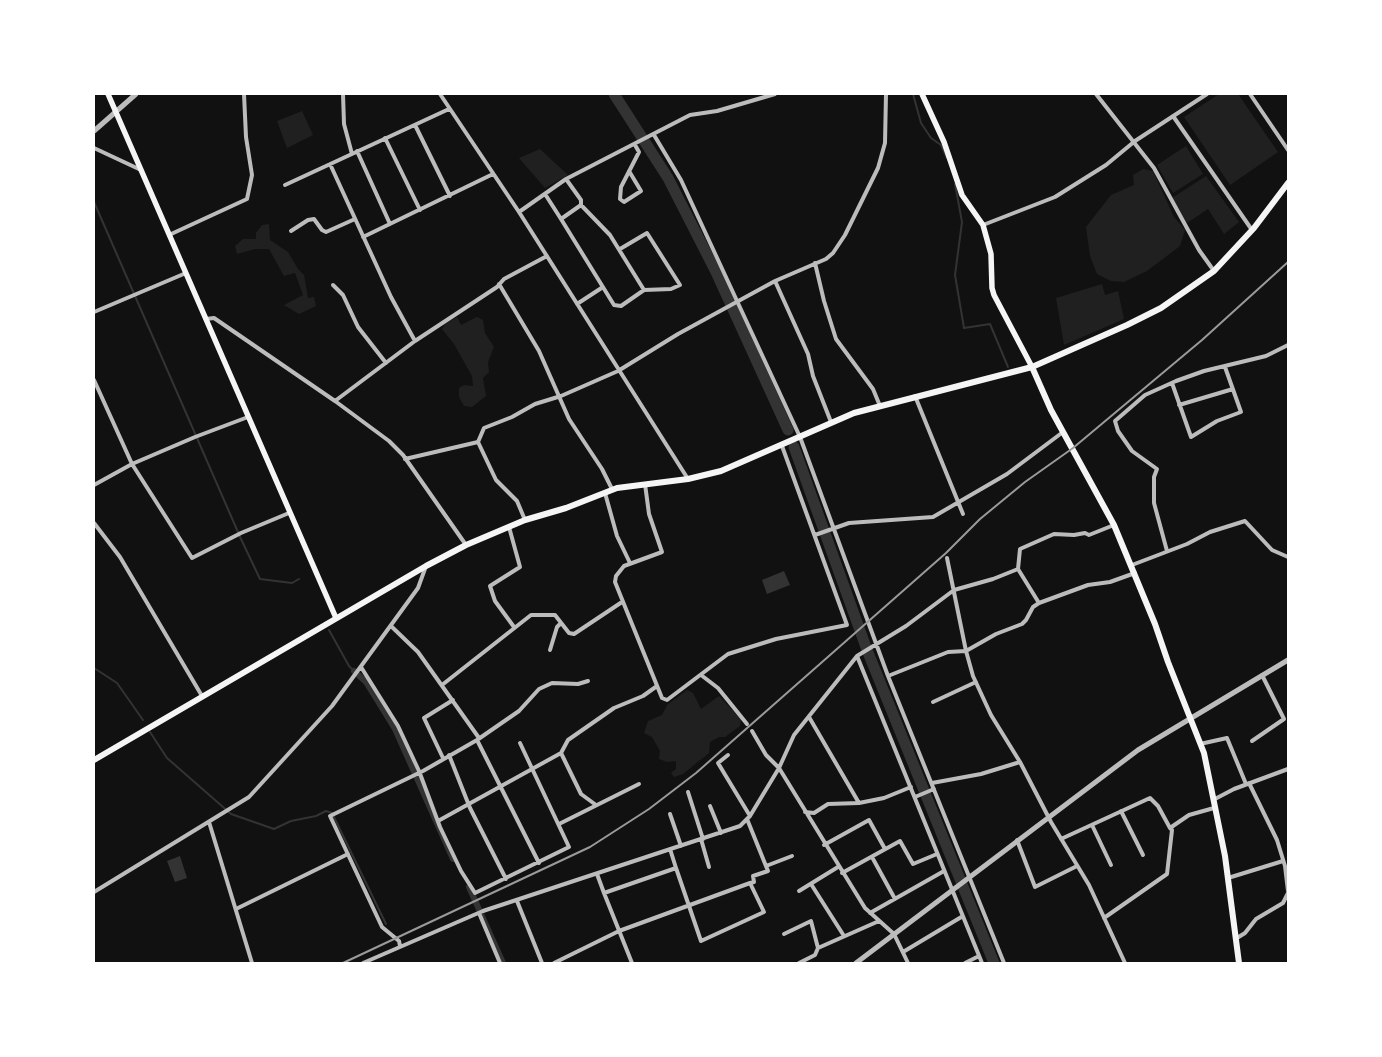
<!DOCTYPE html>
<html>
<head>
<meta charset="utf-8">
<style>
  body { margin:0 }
  #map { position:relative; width:1382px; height:1057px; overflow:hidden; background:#111; font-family:Raleway,sans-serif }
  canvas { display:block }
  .frame { position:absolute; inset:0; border:95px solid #fff; pointer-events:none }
</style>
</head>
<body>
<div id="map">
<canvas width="1382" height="1057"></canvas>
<div class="frame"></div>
</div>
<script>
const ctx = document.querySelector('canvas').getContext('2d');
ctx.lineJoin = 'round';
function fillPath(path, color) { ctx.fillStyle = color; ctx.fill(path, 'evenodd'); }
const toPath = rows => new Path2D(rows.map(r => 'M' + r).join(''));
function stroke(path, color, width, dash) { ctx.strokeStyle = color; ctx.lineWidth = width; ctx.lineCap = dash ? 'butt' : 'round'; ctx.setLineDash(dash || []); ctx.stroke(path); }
const green = toPath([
  [1219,94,1238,94,1278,152,1230,185,1184,117],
  [302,111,313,135,287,148,277,121],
  [1186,146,1203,174,1173,193,1157,165],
  [540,149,568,175,545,188,519,158],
  [1143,169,1153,171,1174,217,1185,230,1180,246,1147,271,1124,282,1111,281,1097,274,1090,256,1086,227,1111,195,1134,185,1133,175],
  [1206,176,1239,222,1224,234,1208,209,1187,223,1172,198],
  [269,224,270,240,288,252,298,269,304,275,308,298,314,297,316,306,299,314,284,305,303,295,295,273,284,276,269,249,255,249,237,254,235,246,243,239,256,239,256,233,262,225],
  [1102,284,1105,295,1118,291,1124,319,1064,345,1056,298],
  [457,317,461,325,477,317,483,320,485,333,494,347,488,362,489,372,483,378,486,396,472,407,464,406,459,397,459,388,464,385,473,386,472,376,454,344,442,329,445,324],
  [687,690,693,693,701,709,719,696,741,719,740,726,725,737,719,737,710,742,709,753,683,774,674,777,671,773,676,769,676,761,667,762,659,759,660,751,652,737,644,733,648,721,662,715,667,705]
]);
const water = toPath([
  [784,571,790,585,767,594,762,580],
  [180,856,187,878,175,882,167,861]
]);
const stream = toPath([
  [913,94,921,123,931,138,941,145,947,158],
  [955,184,962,222,955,275,964,328,990,324,1008,367],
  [94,202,241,539,260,579,292,583,299,579],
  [329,630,349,666,354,671],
  [94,668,117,683,143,720],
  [150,732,167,758,231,814,274,829,291,821,316,816,326,811,332,813,386,924]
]);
const canal = toPath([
  [354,671,366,682,395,729,453,859],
  [469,887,503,963]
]);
const river = toPath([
  [614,94,668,178,716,272,788,430],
  [794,447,867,650,994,963]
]);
const minor = toPath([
  [343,94,344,124,352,154],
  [440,94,519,212,688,479],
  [1096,94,1154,168,1199,250,1214,271],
  [1250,94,1288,150],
  [1173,116,1252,230],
  [415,125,450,196],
  [654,135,681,180,800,437,888,676,1004,963],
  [385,138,420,210],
  [94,148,141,170],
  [357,151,390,224],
  [330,164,391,297,415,341],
  [629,171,641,191,624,202,620,199,621,187,639,152,635,145],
  [566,179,581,200,581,205],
  [285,185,449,109],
  [545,194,561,219],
  [519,212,566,179,690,115,717,111,775,94],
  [983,225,1055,197,1106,165,1135,141,1207,94],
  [291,231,308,220,314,219,322,230,326,232,355,219],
  [169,235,247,199,252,175,246,137,244,94],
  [363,237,493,174],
  [620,249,647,233,680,285,671,289,644,290,610,235,581,205,561,219,614,305,621,306,644,290],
  [815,263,824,301,836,339,873,389,880,406],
  [775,281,808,354,813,376,831,422],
  [499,284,539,351,569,419,602,469,612,489],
  [333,285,343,295,358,327,386,363],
  [577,304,603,287],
  [94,312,186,273],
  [206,319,214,318,335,401,389,441,403,455,466,545],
  [94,380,132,464,192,558,241,533,289,513],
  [1172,383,1191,437,1217,421,1241,412,1225,367],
  [915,396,963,514],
  [335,401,415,341,497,287,504,279,547,256],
  [1179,405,1233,389],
  [478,442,496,480,517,501,525,520],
  [405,459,478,442,484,428,512,417,535,404,561,396,618,371,678,334,775,281,826,259,833,253,845,235,878,168,885,143,886,94],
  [645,484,649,514,662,552,624,566,616,576,615,582,662,698,667,700,728,654,776,639,847,625,782,446],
  [94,485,132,464,195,437,248,417],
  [605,493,617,536,630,563],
  [94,523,120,557,202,696],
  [509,527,520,567,490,586,495,601,514,627],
  [815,535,849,523,933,517,1007,474,1063,432],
  [1167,551,1154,503,1154,477,1157,469,1132,451,1118,431,1115,421,1145,395,1176,381,1204,371,1266,356,1288,345],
  [947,558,966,651,973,676,991,715,1020,762,1051,822,1089,885,1125,963],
  [1132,565,1187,544,1210,532,1245,521,1272,550,1288,557],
  [1039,603,1018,569,1020,549,1054,534,1074,535,1085,533,1089,535,1114,525],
  [392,627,418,652,479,738],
  [550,650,557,627,561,623],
  [857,656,982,963],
  [361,667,398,726,419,771,440,827,461,871,475,893,569,847,520,743],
  [701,675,718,688,747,724],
  [888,676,948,652,966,651,996,634,1022,624,1026,620,1033,607,1039,603,1088,585,1110,582,1135,573],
  [442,685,531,615,555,615,569,633,574,634,622,602],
  [933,702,976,682],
  [809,717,859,803],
  [752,731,766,755,779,768,865,908,894,934,908,963],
  [477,740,539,863],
  [1252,741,1284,719,1262,675],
  [1200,744,1227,738,1246,784],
  [561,753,581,794,596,805],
  [449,755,470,808,506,879],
  [728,755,718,763,750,816],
  [443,758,424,718,453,700],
  [932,783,981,774,1020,762],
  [1249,783,1277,840,1285,866,1288,891],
  [688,792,703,839],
  [915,797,934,789],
  [1213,800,1234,789,1288,769],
  [710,806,721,833],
  [1121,811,1143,855],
  [805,812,814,813,828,804,859,803,884,798,911,787],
  [670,814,681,846],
  [438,821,561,753,568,740,614,708,643,696,657,686],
  [209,822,252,963],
  [559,824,639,784],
  [1092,825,1111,865],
  [701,839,709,867],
  [1061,839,1150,798,1158,806,1170,828],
  [1017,840,1035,887,1077,866],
  [824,845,869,820,885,849],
  [872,857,895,899],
  [766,866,792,856],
  [676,868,701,941,764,912,750,883,754,882,753,876,768,871,747,819],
  [842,873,900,841,913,864,937,854],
  [597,874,604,893],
  [1228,878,1283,861],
  [811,884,844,936],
  [799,891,838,867],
  [94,892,249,797,332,706,418,588,426,566],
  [517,901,542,963],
  [236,909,348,854],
  [479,913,500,963],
  [870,913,944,871],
  [1104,918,1167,874,1172,830,1170,828,1189,815,1214,808],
  [784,934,811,921,818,948],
  [1237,938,1245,933,1256,919,1283,903,1288,893],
  [400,946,399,941,382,927,330,816,423,771,477,740,519,711,539,689,552,683,578,684,588,681],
  [903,952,963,916],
  [363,963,483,911,740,826,750,816,779,768,794,735,857,656,906,626,954,590,993,579,1018,569],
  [554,963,619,931,750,883],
  [632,963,604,893,676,868,670,849],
  [799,963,815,955,818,948,879,921],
  [965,963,979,956]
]);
const tertiary = toPath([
  [94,131,136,94],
  [856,963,1138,750,1288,660]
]);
const secondary = toPath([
  [108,94,336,618],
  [922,94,944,142,962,195,983,225,991,254,992,288,994,295,1032,367]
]);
const primary = toPath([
  [1032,367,1051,410,1114,525,1155,624,1168,662,1204,753,1225,856,1239,963],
  [94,760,426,566,466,545,525,520,566,508,617,488,688,479,721,471,854,413,1032,367,1127,325,1161,308,1214,271,1254,228,1288,183]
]);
const rail = toPath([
  [343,963,590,847,649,809,696,773,946,553,980,519,1025,482,1073,448,1202,340,1288,262]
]);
fillPath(green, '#202020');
fillPath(water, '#333');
stroke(stream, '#333', 2);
stroke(canal, '#333', 6);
stroke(river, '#333', 11);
stroke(minor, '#bcbcbc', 4);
stroke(tertiary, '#bcbcbc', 5);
stroke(secondary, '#f5f5f5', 5.5);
stroke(primary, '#f5f5f5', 6);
stroke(rail, '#9a9a9a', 2);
</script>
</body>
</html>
